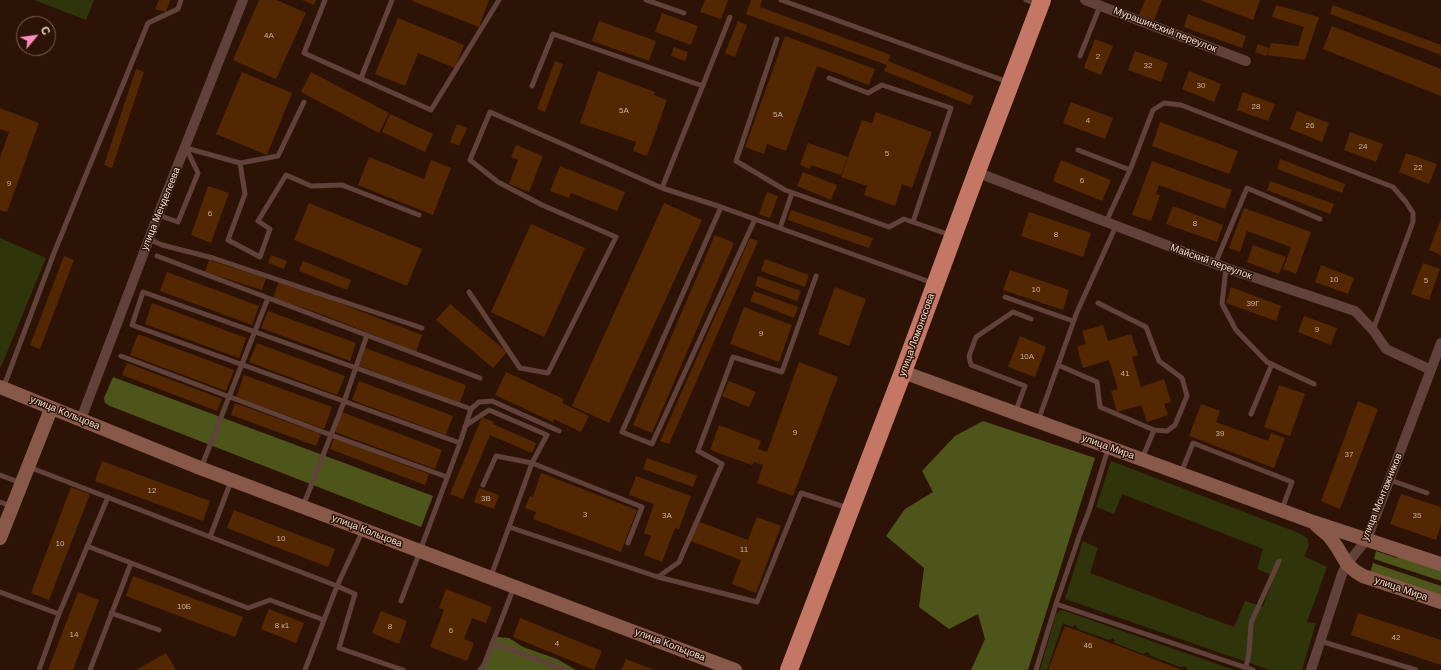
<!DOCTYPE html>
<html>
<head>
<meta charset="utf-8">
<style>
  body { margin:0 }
  #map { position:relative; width:1441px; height:670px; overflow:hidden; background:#2d1305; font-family:Helvetica,sans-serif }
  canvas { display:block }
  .north { position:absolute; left:16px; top:16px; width:40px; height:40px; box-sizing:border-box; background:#2d1305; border:1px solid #7b6457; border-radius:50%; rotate:61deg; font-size:11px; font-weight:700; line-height:16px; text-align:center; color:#f0ddd3 }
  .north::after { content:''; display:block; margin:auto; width:14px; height:18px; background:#fd8ec0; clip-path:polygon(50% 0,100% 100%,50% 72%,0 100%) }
</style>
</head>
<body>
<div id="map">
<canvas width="1441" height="670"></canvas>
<div class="north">С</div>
</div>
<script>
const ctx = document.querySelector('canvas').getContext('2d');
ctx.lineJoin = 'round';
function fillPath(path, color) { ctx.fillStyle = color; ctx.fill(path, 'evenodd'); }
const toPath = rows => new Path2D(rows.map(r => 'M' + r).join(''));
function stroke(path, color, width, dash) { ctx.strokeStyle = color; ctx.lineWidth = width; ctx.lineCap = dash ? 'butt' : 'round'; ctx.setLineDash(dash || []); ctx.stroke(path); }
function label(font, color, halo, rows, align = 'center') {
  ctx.font = font + ' Helvetica,sans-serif'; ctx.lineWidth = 3; ctx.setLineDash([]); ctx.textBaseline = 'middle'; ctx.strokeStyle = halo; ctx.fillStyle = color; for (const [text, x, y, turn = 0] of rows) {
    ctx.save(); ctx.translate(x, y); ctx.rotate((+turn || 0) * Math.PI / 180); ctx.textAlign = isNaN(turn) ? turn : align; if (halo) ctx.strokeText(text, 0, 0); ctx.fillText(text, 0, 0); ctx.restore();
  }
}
const green = toPath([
  [34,0,94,0,86,20],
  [0,238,46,258,1,367,0,366],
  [1111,461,1299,533,1307,538,1309,545,1304,556,1327,567,1307,622,1316,623,1302,670,1270,670,1065,599,1083,541,1098,548,1090,573,1234,627,1245,601,1263,607,1274,576,1257,569,1263,549,1122,494,1114,514,1096,507],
  [1061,610,1065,611,1234,670,1188,670,1185,666,1180,667,1151,656,1148,652,1143,654,1115,643,1113,638,1109,640,1078,629,1076,625,1072,627,1063,623,1047,670,1040,670,1056,614]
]);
const forest = toPath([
  [113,377,433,496,421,527,110,406,105,403,104,398],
  [983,421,1095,458,1028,670,971,670,985,639,978,614,949,629,919,607,924,568,886,536,905,509,933,492,922,471,955,436],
  [1376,551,1397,558,1398,555,1441,570,1441,581,1374,559],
  [1373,563,1441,586,1441,597,1370,573],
  [497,637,509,638,523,647,557,659,576,670,477,670,490,652]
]);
const building = toPath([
  [159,0,170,0,166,12,155,9],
  [259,0,277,0,306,13,276,79,233,60],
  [302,0,316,0,314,5],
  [413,0,489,0,479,27,412,1],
  [705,0,728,0,721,19,700,12],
  [751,0,762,0,760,7,891,55,888,61,974,96,970,105,884,71,887,65,746,14],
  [1145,0,1162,0,1154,20,1139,15],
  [1200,0,1260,0,1253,20],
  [1276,5,1319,17,1305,60,1267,55,1271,43,1298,46,1304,27,1272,17],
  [1333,5,1441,45,1441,55,1330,14],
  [662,13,698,26,691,45,655,32],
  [1188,14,1246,36,1242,48,1184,27],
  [398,18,464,45,455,68,418,53,405,86,375,74],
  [599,21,656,41,649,61,592,41],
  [738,21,747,25,735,57,725,53],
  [1332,26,1441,69,1441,96,1323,49],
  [785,36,875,69,869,85,817,66,786,151,767,144,764,154,745,147],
  [1095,39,1113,46,1101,75,1084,68],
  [1258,44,1269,48,1266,56,1255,52],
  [674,47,688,52,685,61,671,56],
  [1135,51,1168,63,1161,82,1128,70],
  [555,61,563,64,545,112,537,109],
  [136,69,144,72,112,168,104,165],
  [598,71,655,92,654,95,667,100,647,156,633,151,636,142,580,123],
  [1189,71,1221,84,1214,102,1182,89],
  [242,72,292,93,267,155,216,134],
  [311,72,389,113,379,133,301,92],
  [1243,92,1275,104,1268,121,1237,110],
  [1071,102,1113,118,1105,139,1063,123],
  [0,108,39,123,7,212,0,210,0,158,9,132,0,129],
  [1297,111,1329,123,1322,142,1290,129],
  [876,112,932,132,912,188,902,184,895,206,864,195,867,186,841,177,862,120,872,123],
  [390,114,433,134,425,152,382,132],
  [1160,122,1238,151,1229,174,1152,146],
  [457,124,467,128,459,146,450,142],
  [1350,132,1383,144,1376,162,1344,150],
  [808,143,848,157,841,175,811,165,810,169,800,165],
  [516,145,543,156,529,192,509,184,518,160,511,157],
  [1406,153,1437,164,1429,184,1399,172],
  [369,157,424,179,431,160,451,168,433,215,358,185],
  [1280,159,1345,184,1342,193,1277,169],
  [1061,160,1111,180,1102,201,1053,181],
  [1152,161,1232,190,1225,209,1159,185,1156,194,1160,195,1151,221,1132,215],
  [560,166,625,192,617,211,571,193,569,198,550,191],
  [803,172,837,185,831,200,797,186],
  [1270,181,1334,204,1330,214,1267,190],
  [208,186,229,193,211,243,191,235],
  [767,192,778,196,770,218,759,214],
  [309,203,422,249,407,286,294,240],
  [664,203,702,220,609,423,572,406],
  [1173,206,1223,225,1217,242,1166,224],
  [1244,208,1311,232,1296,274,1283,269,1291,247,1247,231,1240,252,1229,248],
  [791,210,873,238,869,248,788,220],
  [1029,212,1091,233,1083,257,1021,236],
  [1441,219,1441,255,1429,250],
  [531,224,585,248,544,337,491,312],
  [715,235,734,243,652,433,633,425],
  [750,238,758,241,669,444,660,441],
  [1253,245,1286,257,1279,274,1247,262],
  [271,255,287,261,284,269,268,263],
  [64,256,74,260,40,349,30,345],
  [765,259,809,275,805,287,761,271],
  [209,260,266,278,262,290,205,272],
  [303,261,351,280,347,290,299,271],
  [1423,263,1440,269,1429,300,1411,294],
  [1321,265,1354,278,1348,294,1315,282],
  [1010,270,1069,290,1063,310,1003,290],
  [167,272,259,306,252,325,160,291],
  [758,276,801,291,797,301,755,286],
  [279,281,329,299,422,335,416,352,324,315,273,298],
  [835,287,866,299,849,346,818,334],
  [1231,287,1281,306,1276,321,1226,303],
  [754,291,798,307,794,318,750,301],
  [152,303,246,338,239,358,145,324],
  [450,304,507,352,493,368,436,320],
  [744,307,792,325,779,362,730,344],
  [268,311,356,343,350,361,261,328],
  [1304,316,1337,328,1331,345,1298,332],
  [1103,325,1108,341,1131,334,1138,355,1132,357,1141,387,1164,379,1171,402,1164,404,1168,415,1147,422,1141,405,1117,412,1111,391,1118,389,1109,360,1083,368,1077,347,1086,344,1082,331],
  [138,334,234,370,226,391,130,355],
  [1020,336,1046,347,1035,377,1008,367],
  [257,343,345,376,337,395,249,362],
  [365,348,466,385,460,403,359,366],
  [799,362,838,377,793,496,757,483,763,465,754,462,752,465,710,450,719,425,761,441,758,449,767,452],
  [127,363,222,399,217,411,122,375],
  [506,372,564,399,562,403,589,416,581,432,554,419,553,422,495,395],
  [244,375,332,407,324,429,236,397],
  [359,381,453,416,446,435,352,400],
  [729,381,756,392,749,407,722,396],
  [1279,385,1305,394,1290,436,1264,427],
  [1358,401,1378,409,1340,509,1321,501],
  [235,403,321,434,316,446,231,415],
  [1201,404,1220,411,1216,422,1268,441,1271,433,1285,438,1274,468,1189,436],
  [342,412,442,450,435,469,335,432],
  [482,417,494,422,493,424,536,443,532,453,490,435,463,499,450,494],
  [334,438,429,474,425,485,330,449],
  [647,458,697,476,693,487,643,469],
  [102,461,210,501,203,521,95,481],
  [541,473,637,510,621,552,533,519,536,512,525,508,530,496,533,497],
  [636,476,691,496,679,529,675,528,662,562,644,555,651,536,644,533,654,504,629,495],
  [71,487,90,494,49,600,31,593],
  [479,488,499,495,494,509,474,502],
  [1401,494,1441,507,1441,525,1436,540,1390,524],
  [234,510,335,549,328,567,227,528],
  [757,517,781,526,756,593,732,584,741,560,690,541,697,521,748,540],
  [133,576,243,617,235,637,126,596],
  [446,589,492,607,486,623,472,618,464,639,474,643,467,661,430,647,444,610,439,608],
  [78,592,99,600,73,670,48,670],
  [269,609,304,623,296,643,261,629],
  [381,611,407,621,399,644,372,633],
  [1358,613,1441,640,1441,665,1351,635],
  [520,618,602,651,594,670,513,637],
  [1065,626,1174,667,1183,670,1048,670],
  [166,653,176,670,136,670],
  [626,659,654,670,621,670]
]);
const lane = toPath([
  [325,0,304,53,431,110,499,0],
  [646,0,684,13],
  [781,0,1008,82],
  [1026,0,1037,4],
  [777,39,736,161,785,190,889,227,904,219,950,235],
  [1080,56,1100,6],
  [361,78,392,0],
  [829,78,868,93,882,85,951,108,913,222],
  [532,86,553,34,703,86],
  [186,148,240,163,278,156,304,102],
  [1078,150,1130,170,1106,222],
  [240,163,245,194,228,240,260,257,270,229,258,221,286,175,311,186,342,185,419,215],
  [1130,170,1153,110,1164,103,1181,105,1393,187,1406,202,1413,213,1413,222,1373,330],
  [662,188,721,207,933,283],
  [721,207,622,432,652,444,755,219],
  [158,215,178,222,198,173,186,148],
  [780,228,792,193],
  [149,239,162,245,213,258,422,328],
  [157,256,480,378],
  [1215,264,1247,188,1320,219],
  [1226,268,1222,304,1236,330,1267,362,1314,384],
  [816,276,782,372,733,357,698,451,722,464,679,562,658,577,757,602,801,493,848,508],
  [469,292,520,368,548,373,616,237,542,205,498,182,470,160,490,112,662,188,730,17],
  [1005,297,1073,321],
  [1098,303,1146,327,1159,361,1182,378,1187,396,1175,425,1167,431,1154,430,1142,459],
  [121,356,331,435,447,477],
  [1058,365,1097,382,1100,407,1154,430],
  [4,386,54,253,148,23,178,9,181,0],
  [1015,413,1025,386,971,365,969,356,976,337,1013,312,1031,319],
  [1251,414,1272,364],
  [1038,421,1077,312,1116,226],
  [465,426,489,410,547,435,532,463,509,527,658,577],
  [460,443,471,409,479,402,492,401,559,431],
  [29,467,337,586,363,530],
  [201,468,268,298],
  [1181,473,1193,443,1292,482,1282,509],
  [0,475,21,483],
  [1390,480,1427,493],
  [483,485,496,456,532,463,642,507,628,543],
  [0,502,12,506],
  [303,506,344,402,367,335],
  [210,537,231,481],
  [87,546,248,608,270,600,324,620],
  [491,576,509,527],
  [0,592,59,614,108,497],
  [401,601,420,551,460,443,132,325,143,292,471,409],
  [1056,604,1253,670],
  [111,613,159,630],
  [1320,641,1416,670],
  [492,643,566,670],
  [1246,667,1249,653,1251,623,1279,561],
  [39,670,59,614],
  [90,670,131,563],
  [305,670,337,586,355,594,339,648,403,670],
  [482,670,514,587],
  [1036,670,1056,604,1080,534,1089,511,1108,449]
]);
const street = toPath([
  [1085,0,1246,61],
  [976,172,1226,268,1355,311,1373,330,1386,349,1431,370],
  [81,419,158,215,243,0],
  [1311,670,1342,574,1347,564,1367,539,1441,343]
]);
const secondary = toPath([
  [903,372,1313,522,1441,564],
  [0,387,200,468,735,670],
  [1316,525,1329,536,1337,547,1347,564,1355,571,1363,576,1441,602],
  [0,538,51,409]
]);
const highway = toPath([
  [789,670,903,372,979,166,1042,0]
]);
const numberNames = [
  ["4А",269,36],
  ["2",1098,57],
  ["32",1148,66],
  ["30",1201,86],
  ["28",1256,107],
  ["5А",624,111],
  ["5А",778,115],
  ["4",1088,121],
  ["26",1310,126],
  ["24",1363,147],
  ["5",887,154],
  ["22",1418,168],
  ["6",1082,181],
  ["9",9,184],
  ["6",210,214],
  ["8",1195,224],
  ["8",1056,235],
  ["10",1334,280],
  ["5",1426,281],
  ["10",1036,290],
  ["39Г",1253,304],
  ["9",1317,330],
  ["9",761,334],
  ["10А",1027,357],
  ["41",1125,374],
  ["9",795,433],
  ["39",1220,434],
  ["37",1349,455],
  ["12",152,491],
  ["3В",486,499],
  ["3",585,515],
  ["3А",667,516],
  ["35",1417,516],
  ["10",281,539],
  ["10",60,544],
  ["11",744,550],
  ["10Б",184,607],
  ["8 к1",282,626],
  ["8",390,627],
  ["6",451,631],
  ["14",74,635],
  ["42",1396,638],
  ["4",557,644],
  ["46",1088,646]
];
const streetNames = [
  ["Мурашинский переулок",1165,30,21],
  ["улица Менделеева",161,209,-68],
  ["Майский переулок",1211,262,20],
  ["улица Ломоносова",917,335,-70],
  ["улица Кольцова",65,413,22],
  ["улица Мира",1108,447,20],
  ["улица Монтажников",1382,497,-68],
  ["улица Кольцова",367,531,21],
  ["улица Мира",1401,589,19],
  ["улица Кольцова",670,645,21]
];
fillPath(green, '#2f340b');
fillPath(forest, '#4e551b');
fillPath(building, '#542703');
stroke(lane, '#61423a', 5);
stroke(street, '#61423a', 10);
stroke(secondary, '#88584b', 14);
stroke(highway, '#c37764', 18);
label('8px', '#c9b09f', null, numberNames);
label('10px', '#f0ddd3', '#2d1305', streetNames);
</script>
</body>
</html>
